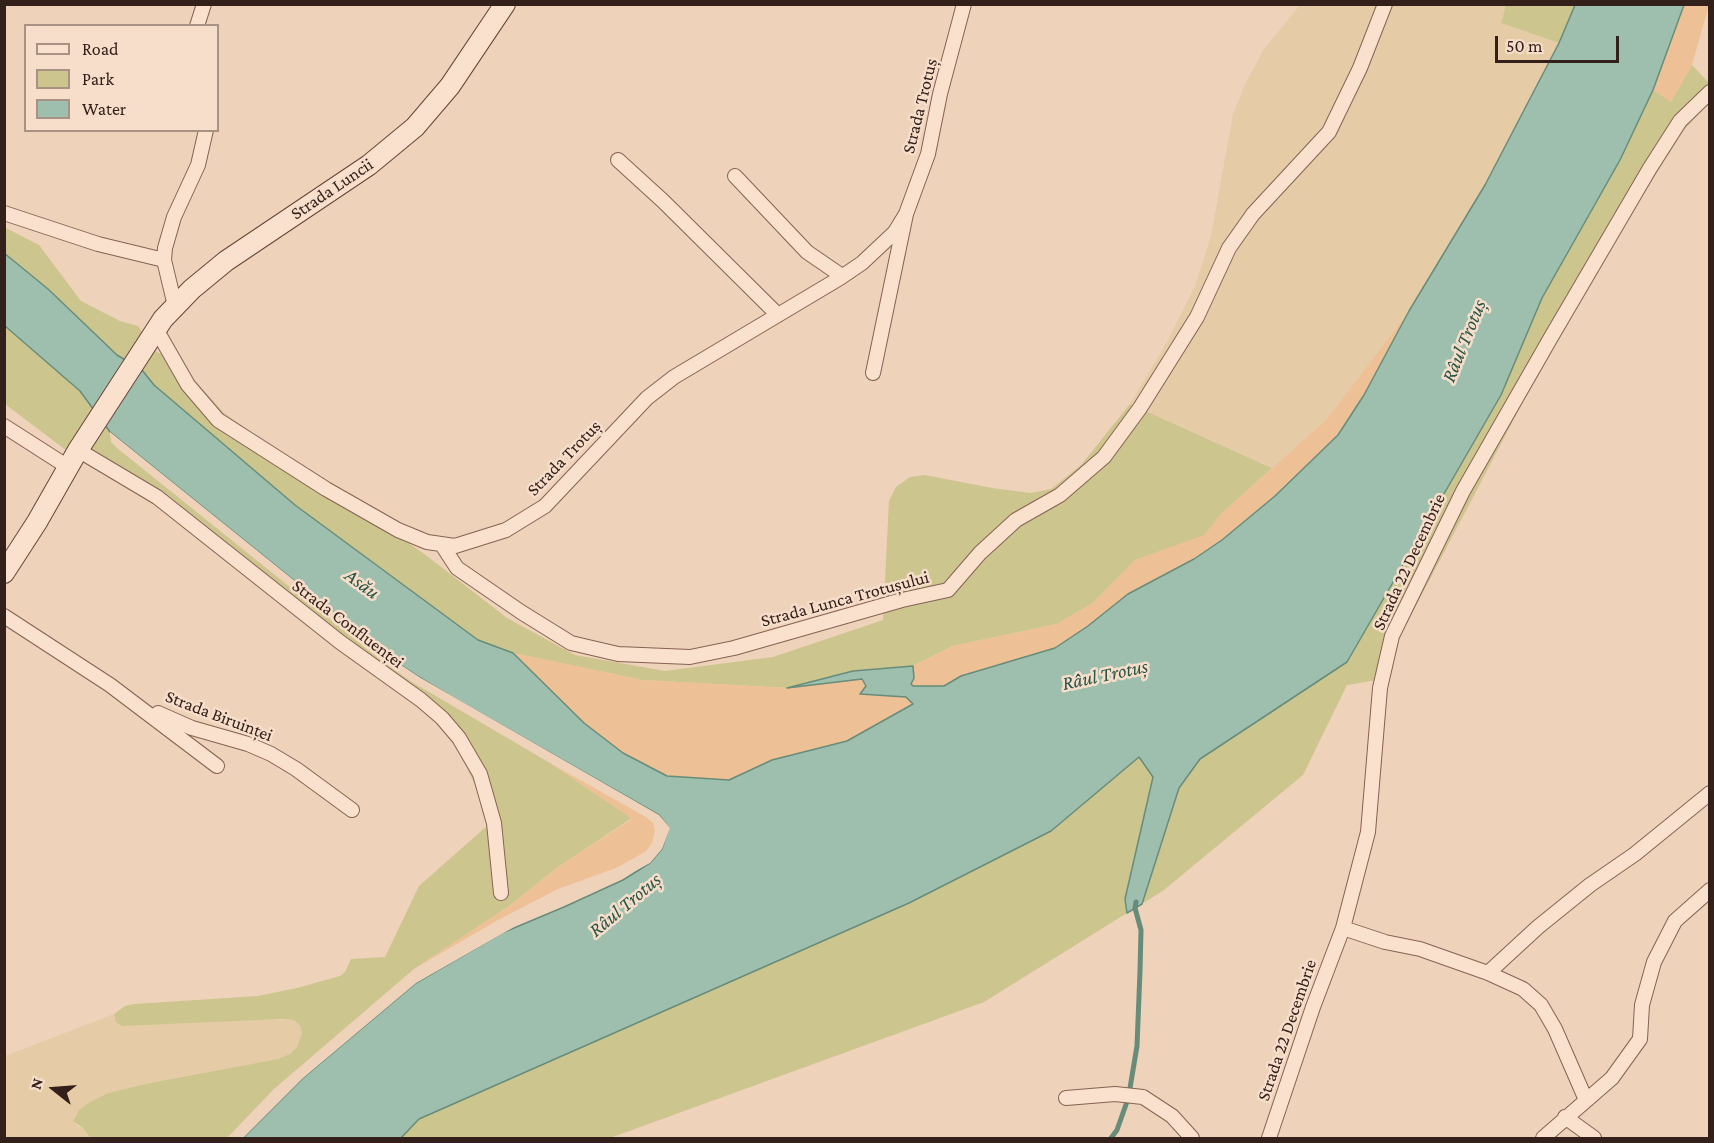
<!DOCTYPE html>
<html>
<head>
<meta charset="utf-8">
<style>
  body { margin:0 }
  #map { position:relative; width:1714px; height:1143px; overflow:hidden; background:#efd2ba; font-family:"Crimson Pro",serif }
  canvas { display:block }
  .frame { position:absolute; inset:0; border:6px solid #34201a; pointer-events:none }
  .legend { position:absolute; left:24px; top:24px; width:195px; height:108px; box-sizing:border-box; background:#f6deca; border:2px solid #a89284; margin:0; padding:8px 10px; list-style:none; font-size:18px; color:#34201a }
  .legend li { display:flex; align-items:center; gap:12px; height:30px }
  .legend b { width:30px; border:2px solid #a89284 }
  .north { position:absolute; left:24px; top:1059px; width:60px; height:60px; -webkit-text-stroke:4px #f6deca; paint-order:stroke; rotate:287deg; font-size:16px; font-weight:700; line-height:24px; text-align:center; color:#34201a }
  .north::after { content:''; display:block; margin:auto; width:21px; height:27px; background:#34201a; clip-path:polygon(50% 0,100% 100%,50% 72%,0 100%) }
  .scale { position:absolute; left:1495px; top:36px; width:124px; height:27px; box-sizing:border-box; border:3px solid #34201a; border-top:0; padding-left:8px; font-size:18px; line-height:21px; white-space:nowrap; color:#34201a; -webkit-text-stroke:4px #f6deca; paint-order:stroke }
</style>
</head>
<body>
<div id="map">
<canvas width="1714" height="1143"></canvas>
<div class="frame"></div>
<ul class="legend">
<li><b style="height:8px;background:#fae1cd"></b>Road</li>
<li><b style="height:16px;background:#cdc58e"></b>Park</li>
<li><b style="height:16px;background:#9fbfae"></b>Water</li>
</ul>
<div class="north">N</div>
<div class="scale">50 m</div>
</div>
<script>
const ctx = document.querySelector('canvas').getContext('2d');
ctx.lineJoin = 'round';
function fillPath(path, color) { ctx.fillStyle = color; ctx.fill(path, 'evenodd'); }
const toPath = rows => new Path2D(rows.map(r => 'M' + r).join(''));
function stroke(path, color, width, dash) { ctx.strokeStyle = color; ctx.lineWidth = width; ctx.lineCap = dash ? 'butt' : 'round'; ctx.setLineDash(dash || []); ctx.stroke(path); }
function label(font, color, halo, rows, align = 'center') {
  ctx.font = font + ' "Crimson Pro",serif'; ctx.lineWidth = 5; ctx.setLineDash([]); ctx.textBaseline = 'middle'; ctx.strokeStyle = halo; ctx.fillStyle = color; for (const [text, x, y, turn = 0] of rows) {
    ctx.save(); ctx.translate(x, y); ctx.rotate((+turn || 0) * Math.PI / 180); ctx.textAlign = isNaN(turn) ? turn : align; if (halo) ctx.strokeText(text, 0, 0); ctx.fillText(text, 0, 0); ctx.restore();
  }
}
const farmland = toPath([
  [1300,5,1506,5,1501,23,1559,43,1485,185,1409,311,1327,419,1273,468,1130,404,1168,340,1195,286,1211,236,1233,114,1245,84,1264,49],
  [114,1014,114,1018,294,1020,300,1026,302,1033,297,1047,290,1054,278,1059,150,1083,108,1093,90,1102,74,1116,77,1126,83,1128,90,1138,5,1138,5,1056]
]);
const green = toPath([
  [1506,5,1575,5,1559,43,1501,23],
  [1692,65,1709,83,1709,103,1684,130,1622,228,1523,402,1377,680,1347,685,1303,775,1164,890,1142,904,1179,788,1200,759,1347,662,1501,395,1542,298,1620,160,1653,90,1671,101],
  [4,227,39,245,81,301,120,321,138,326,157,352,179,363,224,413,427,556,507,618,575,655,665,671,773,657,883,620,889,501,896,487,910,477,925,475,992,488,1031,493,1051,489,1081,465,1130,404,1272,468,1222,513,1204,536,1135,560,1093,603,1057,624,953,646,913,666,853,671,787,688,642,680,513,653,478,640,295,505,154,385,142,370,117,355,48,289,5,253],
  [4,326,80,391,110,432,111,442,117,448,383,662,412,682,550,763,632,818,558,867,509,906,414,969,274,1089,227,1138,90,1138,83,1128,73,1121,79,1110,90,1102,108,1093,150,1083,278,1059,290,1054,297,1047,302,1033,300,1026,294,1020,283,1019,122,1026,116,1022,114,1014,125,1006,134,1004,258,996,297,988,340,976,345,972,351,959,385,957,419,886,488,825,481,798,458,749,439,726,416,705,156,506,79,460,5,404],
  [1139,757,1153,777,1125,899,1127,913,984,1002,610,1138,401,1138,419,1119,909,903,1051,831]
]);
const sand = toPath([
  [1684,5,1709,5,1692,65,1671,102,1653,90],
  [1409,311,1364,395,1338,435,1275,496,1222,540,1055,648,961,676,943,686,913,686,911,684,914,678,913,666,953,646,1057,624,1093,603,1135,560,1204,535,1222,513,1327,419],
  [513,653,642,680,787,688,862,679,866,686,860,694,906,697,913,704,847,741,772,760,729,780,667,776,623,753,584,723],
  [550,763,646,817,653,823,655,830,652,843,645,852,616,868,558,889,496,921,414,969,509,906,558,867,632,819]
]);
const water = toPath([
  [1575,5,1684,5,1653,90,1620,160,1542,298,1501,395,1347,662,1200,759,1179,788,1142,904,1127,913,1125,899,1153,777,1139,757,1051,831,909,903,419,1119,401,1138,243,1138,303,1078,416,983,502,933,564,907,623,880,650,863,662,849,669,828,659,815,452,697,419,677,389,657,110,432,80,391,5,326,4,253,48,289,117,355,142,370,154,385,295,505,478,640,513,653,584,723,623,753,667,776,729,780,772,760,847,741,913,704,906,697,860,694,866,686,862,679,787,688,853,671,913,666,914,678,911,684,913,686,944,686,961,676,1055,648,1088,626,1128,594,1194,559,1222,540,1275,496,1338,435,1364,395,1409,311,1485,185,1559,43,1575,5]
]);
const pier = toPath([
  [110,432,389,657,419,677,659,815,670,828,662,849,650,863,620,879,615,880,648,861,660,848,666,829,657,817,417,680,387,659,110,436],
  [528,919,416,983,303,1078,243,1138,240,1138,301,1075,414,981,500,930]
]);
const stream = toPath([
  [1130,1088,1137,1046,1140,971,1141,930,1135,908,1136,902],
  [1111,1138,1117,1130,1129,1096]
]);
const minor = toPath([
  [197,26,204,4],
  [618,160,663,201,778,315],
  [735,176,807,252,842,276],
  [4,213,98,244,164,260],
  [175,306,164,260,165,248,174,217,198,165,206,130],
  [156,329,188,385,218,420,326,489,398,530,427,542,455,546,506,530,545,506,647,398,674,377,840,278,862,263,895,232,906,214],
  [873,373,906,214,928,154,940,94,964,4],
  [4,426,68,467],
  [78,450,157,497,340,642,421,700,442,718,459,738,480,774,494,823,501,893],
  [442,545,457,568,521,612,571,643,618,654,690,657,734,648,902,600,948,590,980,553,1016,520,1060,495,1104,457,1140,408,1197,317,1229,248,1253,214,1329,132,1360,68,1385,4],
  [4,616,110,685,217,766],
  [158,713,192,728,248,744,271,754,296,769,352,810],
  [1343,928,1385,942,1420,949,1488,973,1523,989,1541,1005,1555,1029,1586,1100],
  [1488,973,1538,927,1590,885,1635,854,1710,793],
  [1066,1098,1115,1094,1143,1097,1172,1116,1192,1138],
  [1565,1117,1594,1138],
  [1269,1138,1313,1007,1343,928,1368,832,1380,688,1392,636,1463,491,1550,339,1650,168,1680,121,1710,92],
  [1543,1138,1612,1078,1640,1039,1642,1005,1654,962,1675,921,1710,890]
]);
const secondary = toPath([
  [4,573,37,522,78,450,163,319,192,289,226,261,369,165,415,127,450,86,505,4]
]);
const streetNames = [
  ["Strada Trotuș",920,106,-76],
  ["Strada Luncii",332,189,-34],
  ["Strada Trotuș",564,458,-46],
  ["Strada 22 Decembrie",1409,562,-65],
  ["Strada Lunca Trotușului",845,599,-15],
  ["Strada Confluenței",348,624,37],
  ["Strada Biruinței",219,716,21],
  ["Strada 22 Decembrie",1287,1030,-71]
];
const waterNames = [
  ["Râul Trotuș",1464,341,-68],
  ["Asău",362,584,36],
  ["Râul Trotuș",1105,675,-12],
  ["Râul Trotuș",625,905,-40]
];
fillPath(farmland, '#e5cca7');
fillPath(green, '#cdc58e');
fillPath(sand, '#edc095');
fillPath(water, '#9fbfae');
stroke(water, '#678c7a', 1.5);
fillPath(pier, '#efd2ba');
stroke(stream, '#678c7a', 5);
stroke(minor, '#866254', 16);
stroke(secondary, '#674438', 22);
stroke(minor, '#fae1cd', 14);
stroke(secondary, '#fae1cd', 20);
label('18px', '#34201a', '#f6deca', streetNames);
label('italic 20px', '#285547', '#f6deca', waterNames);
</script>
</body>
</html>
